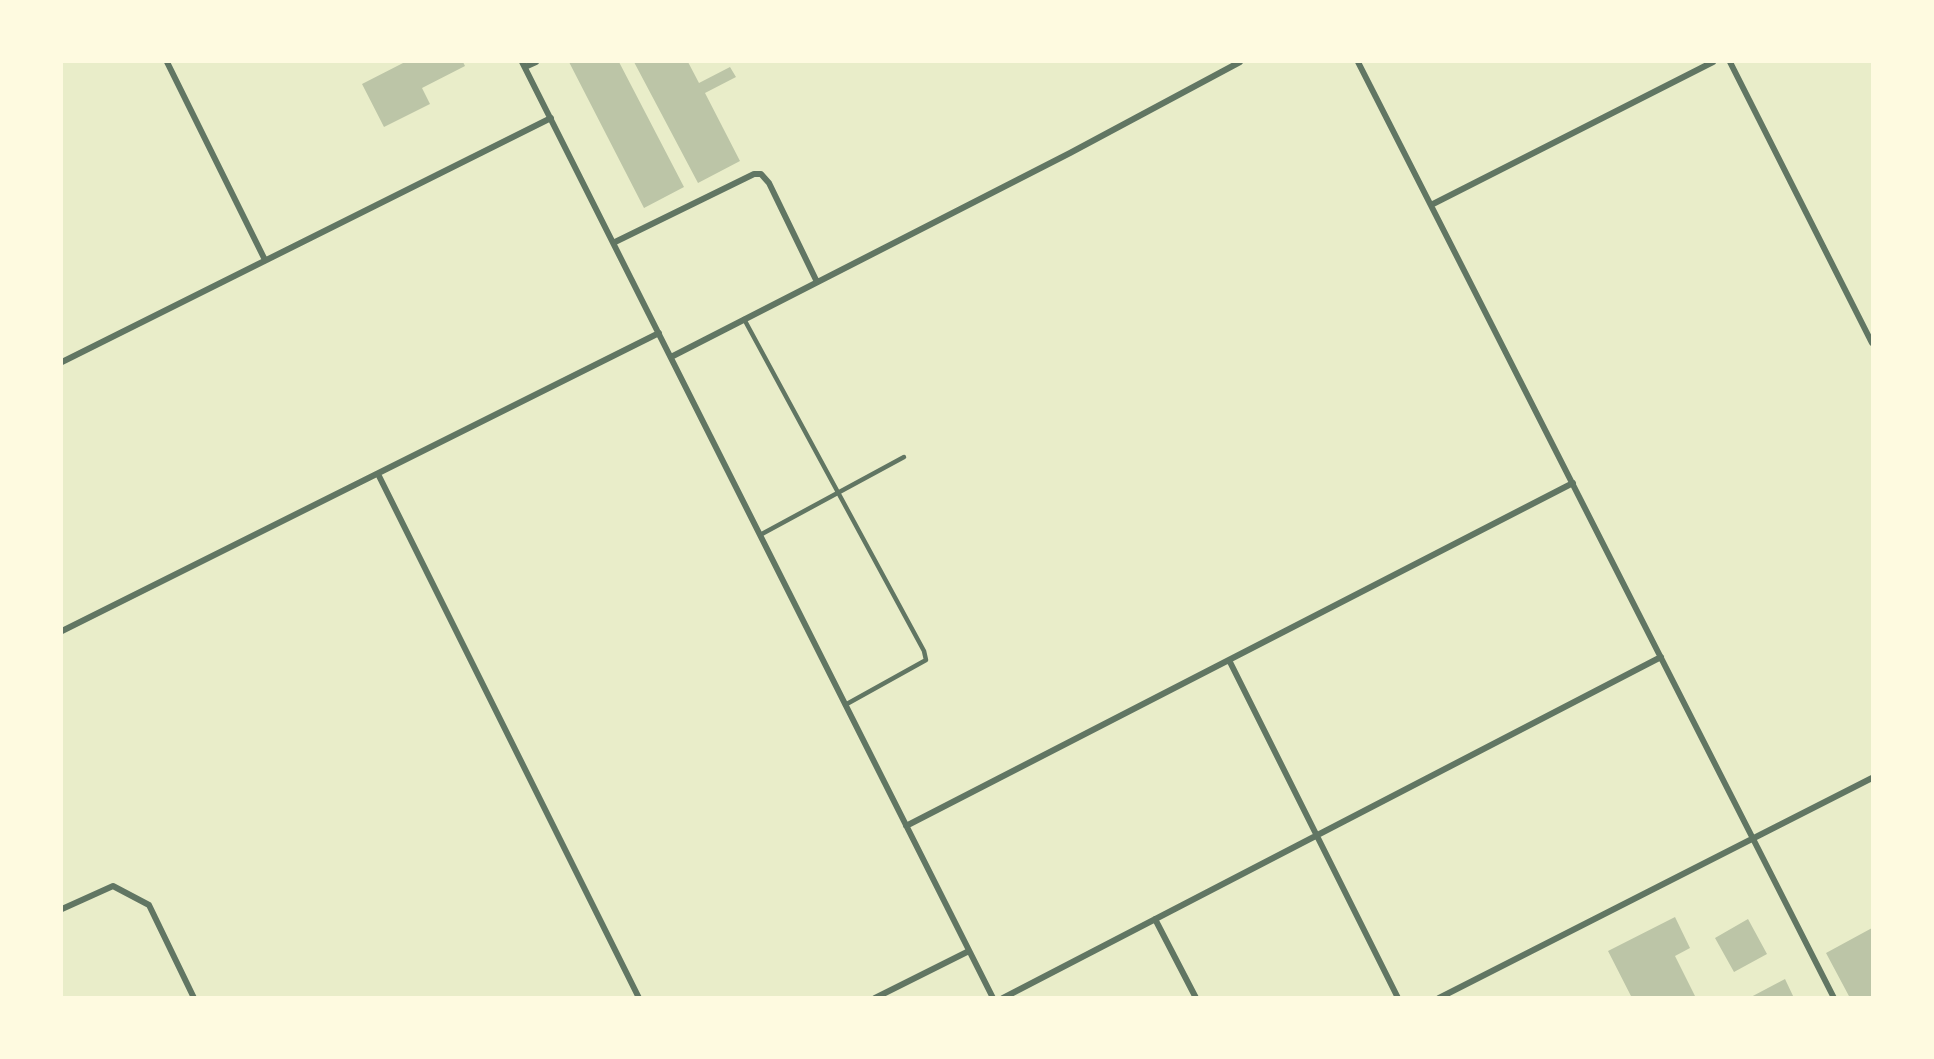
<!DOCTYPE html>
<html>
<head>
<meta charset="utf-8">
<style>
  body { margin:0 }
  #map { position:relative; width:1934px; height:1059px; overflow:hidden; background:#e9edc9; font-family:"Fira Sans",sans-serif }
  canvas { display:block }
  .frame { position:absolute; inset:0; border:63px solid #fefae0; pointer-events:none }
</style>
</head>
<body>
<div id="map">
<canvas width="1934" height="1059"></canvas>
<div class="frame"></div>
</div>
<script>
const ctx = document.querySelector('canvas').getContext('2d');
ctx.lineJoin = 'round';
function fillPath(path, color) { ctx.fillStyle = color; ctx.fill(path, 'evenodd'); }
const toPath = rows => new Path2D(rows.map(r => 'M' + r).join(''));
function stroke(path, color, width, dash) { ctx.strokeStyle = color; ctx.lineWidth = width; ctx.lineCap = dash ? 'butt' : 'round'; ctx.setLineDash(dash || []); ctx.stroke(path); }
const building = toPath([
  [405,62,463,62,465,66,422,88,430,104,384,127,362,84],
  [569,62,619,62,684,187,644,208],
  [634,62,688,62,699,83,730,67,736,77,705,93,740,161,698,183],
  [1675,917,1690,948,1675,956,1696,998,1632,998,1608,951],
  [1748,919,1767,954,1734,972,1715,938],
  [1872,928,1872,998,1850,998,1826,953],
  [1785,979,1794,998,1749,998]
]);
const service = toPath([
  [744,319,924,651,926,660,845,705],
  [760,535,904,457]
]);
const minor = toPath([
  [167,62,265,260],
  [522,62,993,998],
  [1358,62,1834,998],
  [1730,62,1872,343],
  [525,67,536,62],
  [1431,205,1713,62],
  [613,243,754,174,761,174,769,183,817,282],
  [671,357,1070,153,1240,62],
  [62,362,551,118],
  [378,474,639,998],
  [62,631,659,333],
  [1229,660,1398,998],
  [906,826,1573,483],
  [62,909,113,886,149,905,194,998],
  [1155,919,1196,998],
  [875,998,969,951],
  [1003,998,1661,657],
  [1439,998,1872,778]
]);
fillPath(building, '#bcc5a7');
stroke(service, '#617663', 4.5);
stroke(minor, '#617663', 6);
</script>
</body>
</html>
